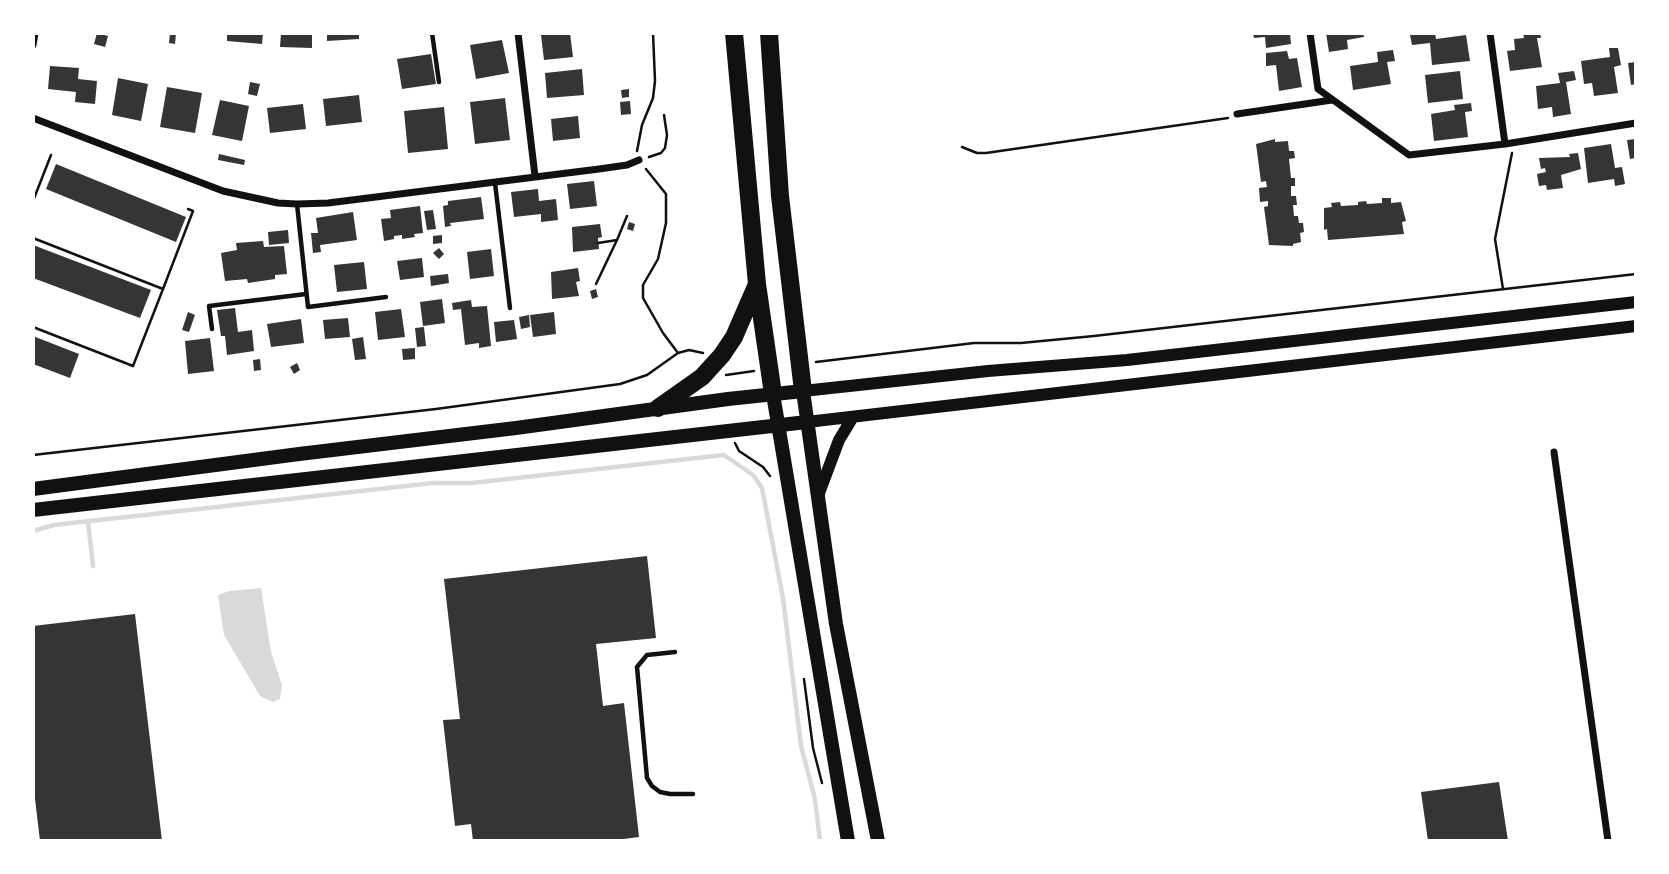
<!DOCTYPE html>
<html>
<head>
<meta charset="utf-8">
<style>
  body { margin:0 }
  #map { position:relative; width:1669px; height:874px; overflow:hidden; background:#fff; font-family:Merriweather,serif }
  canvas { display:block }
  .frame { position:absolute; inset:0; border:35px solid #fff; pointer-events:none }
</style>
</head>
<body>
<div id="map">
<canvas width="1669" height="874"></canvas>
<div class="frame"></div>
</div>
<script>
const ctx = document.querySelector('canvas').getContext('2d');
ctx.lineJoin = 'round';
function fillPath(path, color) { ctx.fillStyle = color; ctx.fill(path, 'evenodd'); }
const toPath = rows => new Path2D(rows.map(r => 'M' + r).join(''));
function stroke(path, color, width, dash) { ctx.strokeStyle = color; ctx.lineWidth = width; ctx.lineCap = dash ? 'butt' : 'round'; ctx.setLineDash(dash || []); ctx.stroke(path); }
const water = toPath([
  [261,588,271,652,282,685,280,699,273,702,260,696,224,635,218,595,229,591]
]);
const stream = toPath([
  [88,522,93,566],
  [33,531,54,525,433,483,472,483,724,455,753,475,762,488,783,598,801,746,815,799,820,841]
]);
const building = toPath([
  [97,33,108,36,105,47,94,44],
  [170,33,176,33,175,44,169,43],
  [227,33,263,33,262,44,227,41],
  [281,33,312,33,312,48,280,47],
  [327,33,359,33,359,39,327,41],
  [570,33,573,57,544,60,541,35],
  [1253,33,1290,33,1291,44,1266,48,1265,37,1254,38],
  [1326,33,1363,33,1364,37,1347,40,1348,49,1329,52],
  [1435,33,1436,39,1466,35,1470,61,1432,65,1430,43,1412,45,1410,35],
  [1523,33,1540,33,1541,38,1537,38,1542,67,1510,71,1507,51,1515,50,1514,39,1524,38],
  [502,40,509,73,476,79,470,45],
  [1609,48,1618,48,1621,65,1614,67,1618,93,1594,96,1592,83,1584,84,1581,61,1610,57],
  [1393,50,1395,61,1387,62,1391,84,1353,90,1350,66,1378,62,1377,52],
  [1287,51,1289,59,1297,58,1302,87,1279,91,1276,65,1266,66,1266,53],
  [431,54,436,84,402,89,397,59],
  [1636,62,1636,84,1631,85,1628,63],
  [50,66,79,68,78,79,97,81,95,104,75,102,76,92,48,89],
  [582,69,584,95,547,98,545,73],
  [1460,71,1463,99,1428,103,1425,75],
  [1574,71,1576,80,1566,82,1571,114,1553,117,1552,107,1538,109,1536,86,1560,83,1558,73],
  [118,78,148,84,141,121,112,115],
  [250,82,260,84,257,96,248,94],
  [167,87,202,93,195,133,160,127],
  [629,89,629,97,622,98,621,90],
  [359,95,362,122,326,126,323,99],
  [505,98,510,140,475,144,470,102],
  [220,100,249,106,242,141,212,135],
  [630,101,631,114,621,115,620,102],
  [1471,103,1472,111,1465,112,1468,137,1434,141,1431,114,1455,110,1454,105],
  [303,104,306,129,270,133,267,108],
  [444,107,448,149,408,153,404,111],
  [578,116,580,138,553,141,551,119],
  [1275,139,1275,142,1288,141,1289,151,1294,151,1295,158,1289,159,1291,178,1295,178,1295,186,1291,186,1291,196,1296,196,1297,205,1293,205,1294,216,1298,216,1299,223,1303,223,1304,232,1300,233,1301,242,1293,244,1293,246,1269,245,1264,207,1268,206,1268,201,1260,202,1259,188,1267,187,1266,181,1261,182,1256,144],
  [1636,139,1636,158,1630,159,1627,140],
  [1611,144,1615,168,1622,167,1625,184,1615,186,1614,179,1588,183,1584,148],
  [1578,153,1581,169,1561,175,1563,188,1547,190,1546,185,1539,186,1537,174,1546,172,1545,168,1541,169,1539,158,1570,157,1569,154],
  [219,154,245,160,244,165,218,160],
  [56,164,186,217,176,242,46,189],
  [594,181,597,206,570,209,567,184],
  [538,189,539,201,556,199,558,220,541,222,541,214,514,217,511,192],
  [481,197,484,219,450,223,451,226,445,227,443,206,448,205,448,201],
  [1382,198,1391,198,1391,203,1401,202,1406,221,1402,222,1404,234,1328,240,1327,229,1324,230,1324,208,1332,207,1331,203,1340,202,1341,206,1358,205,1358,202,1366,201,1367,204,1382,203],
  [420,206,423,233,414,234,415,237,402,239,402,235,394,236,394,239,384,241,381,219,391,218,390,210],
  [433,210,436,229,427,230,424,211],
  [353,212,357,240,320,245,321,252,313,253,311,233,318,233,316,218],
  [629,222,635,224,633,231,627,229],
  [600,224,602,237,598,238,599,249,573,252,572,227],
  [288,230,289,243,269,245,268,232],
  [442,235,442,243,433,244,433,236],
  [263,241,264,247,284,246,287,274,275,275,275,279,248,283,247,279,225,281,221,253,237,250,236,243],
  [33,245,151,290,140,318,33,278],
  [439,248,444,254,439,259,433,253],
  [491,249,494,276,470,279,467,252],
  [422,258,424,277,400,280,397,261],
  [364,262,367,289,337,292,334,265],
  [578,268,580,281,576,282,579,296,552,299,551,272],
  [448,274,449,283,431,286,430,276],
  [596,289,598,297,592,299,590,291],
  [442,299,445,323,423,326,420,302],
  [471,300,472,307,487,306,491,346,479,348,479,343,465,345,461,309,453,310,452,303],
  [235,308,238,332,252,330,254,351,227,355,225,336,221,336,217,310],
  [401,309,405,337,378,340,375,312],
  [188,312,195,315,189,332,182,330],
  [554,312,556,334,533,337,530,315],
  [529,315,530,327,521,329,519,317],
  [348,318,350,337,325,339,323,320],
  [301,319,304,343,271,347,267,324],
  [514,320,517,339,496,342,494,322],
  [424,327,426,346,417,347,415,328],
  [33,336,79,354,70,378,33,364],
  [363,337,366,359,355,360,352,339],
  [210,338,214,371,188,374,185,341],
  [415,348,415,359,403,360,402,349],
  [260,359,261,370,254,371,253,360],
  [297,363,300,370,294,374,290,367],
  [647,556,656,638,596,644,603,706,624,703,639,837,608,841,473,841,471,824,455,826,443,720,460,719,444,579],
  [135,614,162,841,40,841,33,782,33,626],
  [1499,782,1508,841,1428,841,1421,792]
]);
const path = toPath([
  [962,147,977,153,986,153,1228,118],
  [637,151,642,125,653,98,655,81,653,33],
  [649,157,661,153,665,148,667,135,664,115],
  [646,169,666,194,666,223,658,259,643,285,643,298,663,333,678,353],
  [33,201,51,155],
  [33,238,163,289,193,211,188,209],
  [598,243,617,240,627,216],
  [596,284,617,240],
  [1503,289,1495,239,1512,153],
  [33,327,133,366,163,289],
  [816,362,974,343,1021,343,1094,336,1636,274],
  [726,375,754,371],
  [735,443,739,451,763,467,770,476],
  [33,455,436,409,620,384,647,375,678,353,689,350,703,353],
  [804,679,813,748,822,783]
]);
const service = toPath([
  [432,33,439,82],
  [495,183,510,308],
  [297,204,308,307,386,297],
  [212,329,209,306,306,294],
  [675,652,647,655,637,667,647,778,652,786,660,792,670,794,693,794]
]);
const minor = toPath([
  [518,33,535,176],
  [1310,33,1318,89,1409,155,1505,144,1636,123],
  [1490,33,1505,144],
  [33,45,35,33],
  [1237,114,1332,100],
  [33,118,223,191,278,203,297,204,328,203,599,169,627,165,639,160],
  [1554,452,1608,841]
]);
const tertiary = toPath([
  [803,391,988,371,1127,360,1636,302],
  [807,422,1636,326],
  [818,496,839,440,853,417]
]);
const secondary = toPath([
  [773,394,848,841],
  [33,489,299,454,516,428,728,399,803,391,836,624,878,841],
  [33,510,807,422]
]);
const motorway = toPath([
  [734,33,757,284,773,394],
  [769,33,780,196,803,391],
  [658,408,702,377,722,355,734,337,757,284]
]);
fillPath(water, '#d9d9d9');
stroke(stream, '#d9d9d9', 4.5);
fillPath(building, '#353535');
stroke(path, '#111', 2.5);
stroke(service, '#111', 4.5);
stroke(minor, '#111', 7);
stroke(tertiary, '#111', 12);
stroke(secondary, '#111', 14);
stroke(motorway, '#111', 18);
</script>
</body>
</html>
